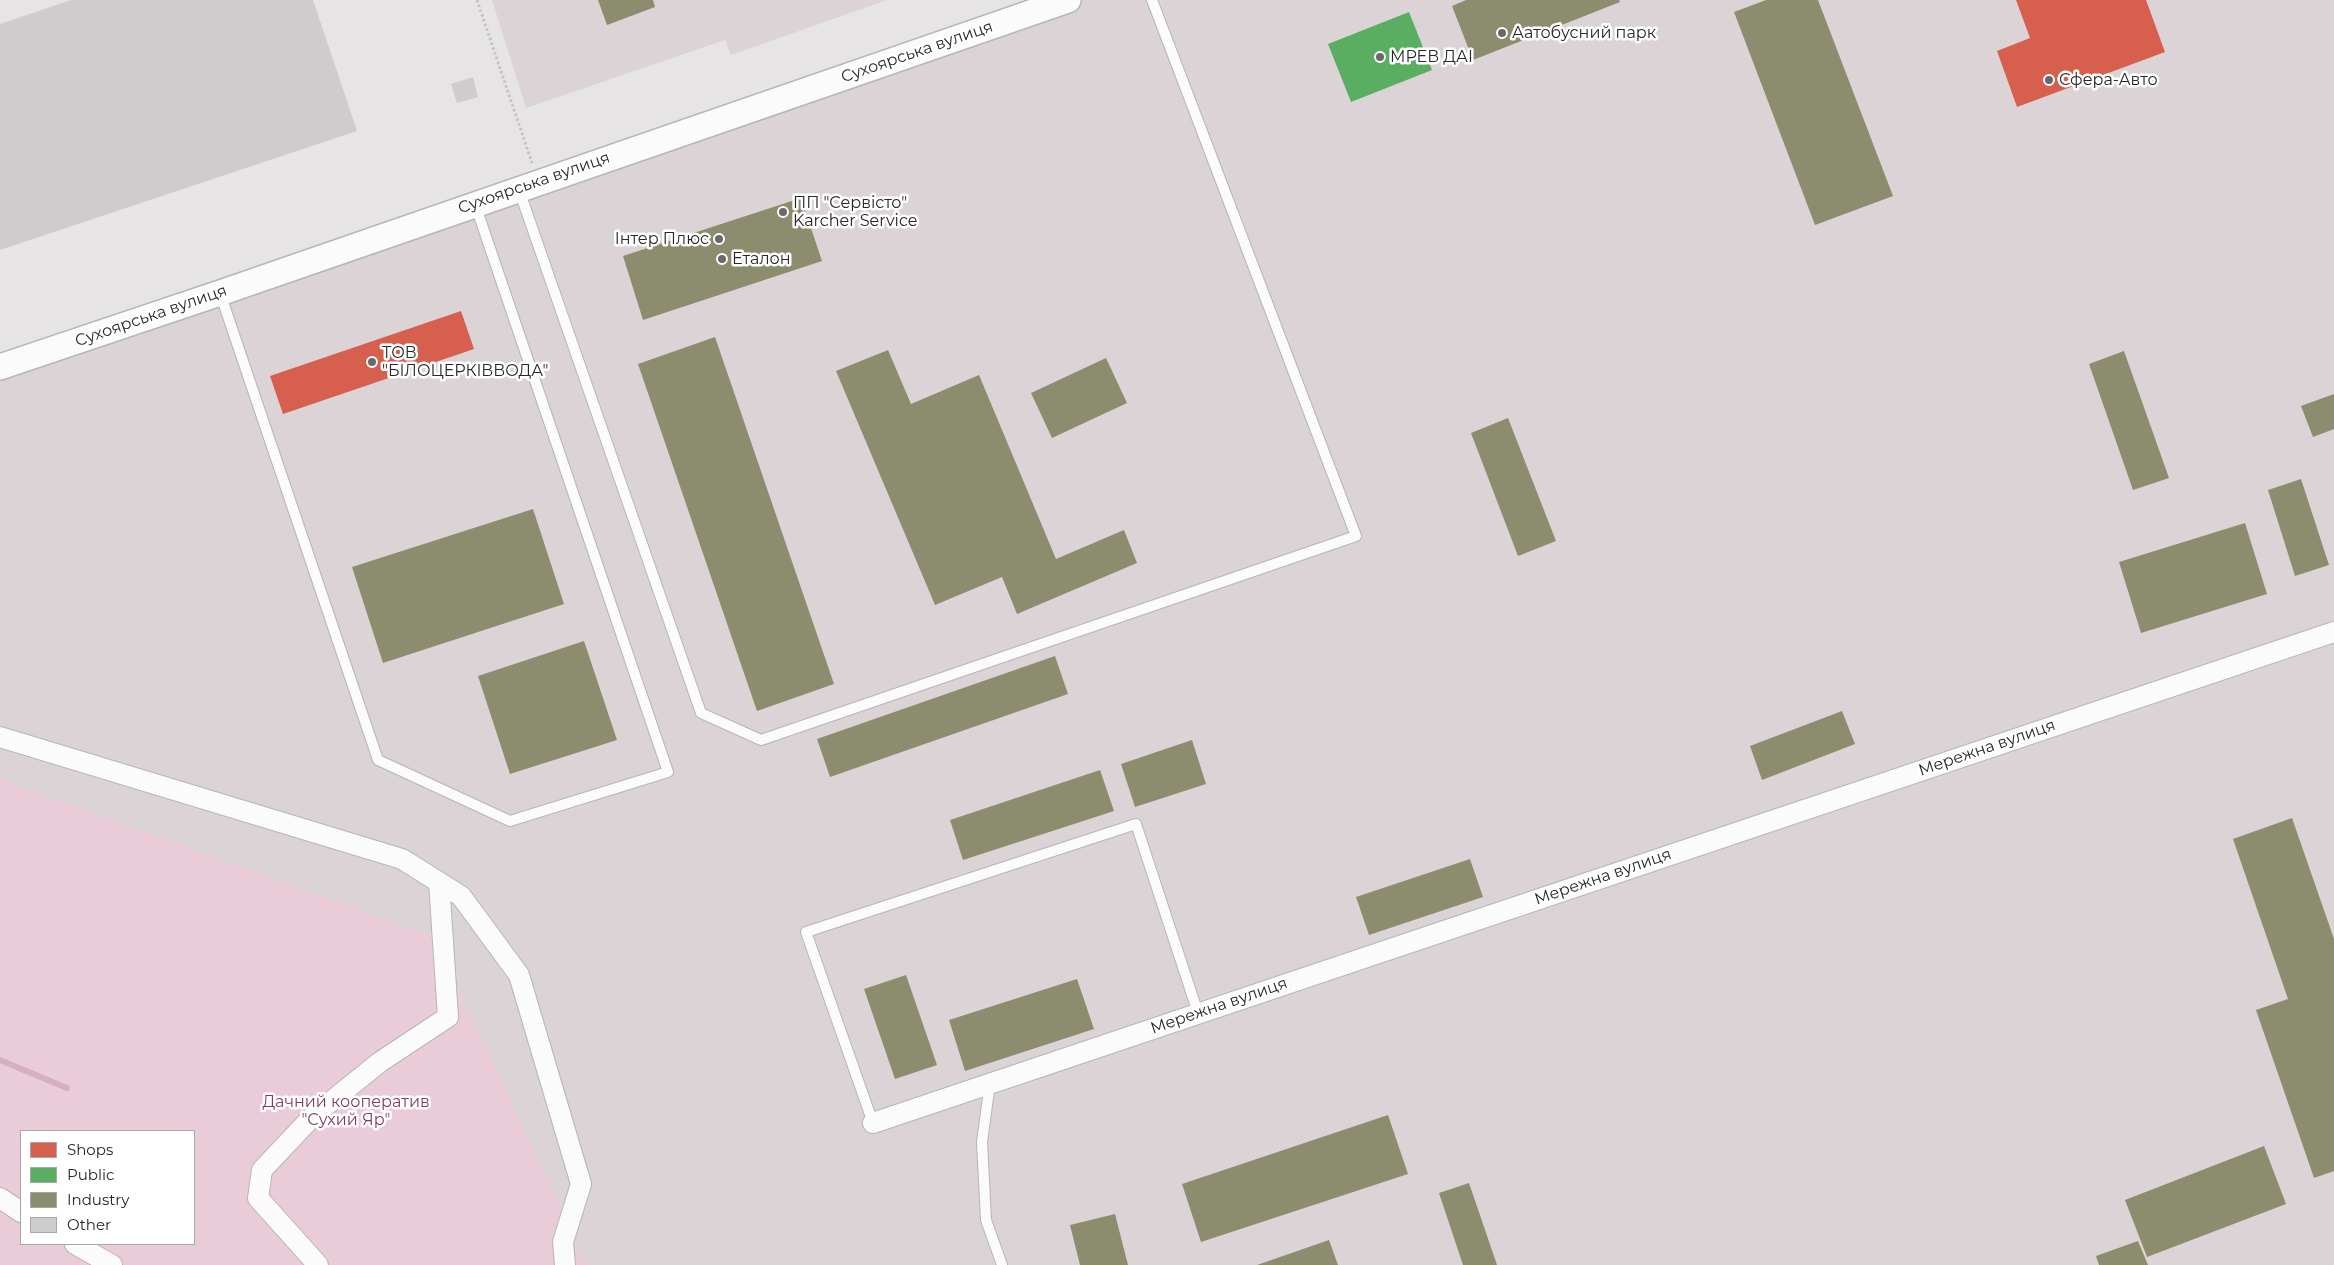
<!DOCTYPE html>
<html>
<head>
<meta charset="utf-8">
<style>
  body { margin:0 }
  #map { position:relative; width:2334px; height:1265px; overflow:hidden; background:#e7e4e5; font-family:Montserrat,sans-serif }
  canvas { display:block }
  .legend { position:absolute; left:20px; top:1130px; width:175px; height:115px; box-sizing:border-box; background:#fff; border:1px solid #a9a8a8; margin:0; padding:6px 9px; list-style:none; font-size:15px; color:#282626 }
  .legend li { display:flex; align-items:center; gap:10px; height:25px }
  .legend b { width:25px; border:1px solid #a9a8a8 }
</style>
</head>
<body>
<div id="map">
<canvas width="2334" height="1265"></canvas>
<ul class="legend">
<li><b style="height:14px;background:#d6604d"></b>Shops</li>
<li><b style="height:14px;background:#5aae61"></b>Public</li>
<li><b style="height:14px;background:#8c8c6e"></b>Industry</li>
<li><b style="height:14px;background:#cecccc"></b>Other</li>
</ul>
</div>
<script>
const ctx = document.querySelector('canvas').getContext('2d');
ctx.lineJoin = 'round';
function fillPath(path, color) { ctx.fillStyle = color; ctx.fill(path, 'evenodd'); }
const toPath = rows => new Path2D(rows.map(r => 'M' + r).join(''));
function stroke(path, color, width, dash) { ctx.strokeStyle = color; ctx.lineWidth = width; ctx.lineCap = dash ? 'butt' : 'round'; ctx.setLineDash(dash || []); ctx.stroke(path); }
function label(font, color, halo, rows, align = 'center') {
  ctx.font = font + ' Montserrat,sans-serif'; ctx.lineWidth = 5; ctx.setLineDash([]); ctx.textBaseline = 'middle'; ctx.strokeStyle = halo; ctx.fillStyle = color; for (const [text, x, y, turn = 0] of rows) {
    ctx.save(); ctx.translate(x, y); ctx.rotate((+turn || 0) * Math.PI / 180); ctx.textAlign = isNaN(turn) ? turn : align; if (halo) ctx.strokeText(text, 0, 0); ctx.fillText(text, 0, 0); ctx.restore();
  }
}
const built = toPath([
  [492,0,887,0,731,55,725,40,526,108],
  [1067,0,2334,0,2334,1265,587,1265,434,937,0,779,0,367]
]);
const green = toPath([
  [0,779,434,937,587,1265,0,1265],
  [21,1131,194,1131,194,1244,21,1244]
]);
const shops = toPath([
  [2016,0,2146,0,2165,52,2017,107,1997,51,2030,38],
  [461,311,474,349,283,414,270,376]
]);
const public = toPath([
  [1409,12,1432,70,1351,102,1328,44]
]);
const industry = toPath([
  [598,0,653,0,655,7,607,25],
  [1466,0,1619,0,1620,2,1473,60,1452,6],
  [1766,0,1818,0,1893,196,1815,225,1734,12],
  [801,198,822,261,643,320,623,256],
  [715,337,834,684,757,711,638,364],
  [888,350,911,404,979,375,1056,559,1124,530,1137,563,1017,614,1002,577,935,605,836,371],
  [2124,351,2169,478,2133,490,2089,364],
  [1106,358,1127,403,1052,438,1031,393],
  [2334,394,2334,429,2313,437,2301,406],
  [1508,418,1556,541,1518,556,1471,433],
  [2301,479,2329,565,2295,576,2268,490],
  [533,509,564,604,383,663,352,567],
  [2245,523,2267,594,2141,633,2119,562],
  [584,641,617,740,510,774,478,676],
  [1055,656,1068,694,830,777,817,739],
  [1842,711,1855,744,1762,780,1750,746],
  [1192,740,1206,784,1135,807,1121,764],
  [1100,770,1114,811,963,860,950,820],
  [2292,818,2334,939,2334,1171,2314,1178,2256,1010,2288,999,2233,839],
  [1470,859,1483,897,1369,935,1356,897],
  [906,975,937,1065,895,1079,864,989],
  [1077,979,1094,1029,965,1071,949,1020],
  [1388,1115,1408,1174,1201,1242,1182,1184],
  [2264,1146,2286,1204,2147,1257,2125,1200],
  [1469,1183,1497,1265,1463,1265,1439,1193],
  [1115,1214,1128,1265,1080,1265,1070,1225],
  [1329,1240,1338,1265,1257,1265],
  [2138,1241,2148,1265,2099,1265,2096,1256]
]);
const stream = toPath([
  [0,1060,67,1088]
]);
const building = toPath([
  [71,0,313,0,357,131,0,250,0,24],
  [473,77,478,97,457,103,451,84]
]);
const path = toPath([
  [477,0,532,163]
]);
const service = toPath([
  [519,190,701,713,761,740,1356,536,1152,0],
  [220,293,378,760,510,821,668,772,475,204],
  [990,1083,982,1142,986,1220,1002,1265],
  [873,1123,806,932,1136,824,1198,1013]
]);
const minor = toPath([
  [0,737,402,859,461,896,519,975,581,1184,563,1242,565,1265],
  [873,1123,2334,632],
  [0,1198,21,1212],
  [75,1244,112,1265],
  [318,1265,258,1198,262,1170,313,1116,380,1062,448,1017,439,882]
]);
const tertiary = toPath([
  [0,367,220,293,1068,0]
]);
const markers = [
  [1502,33,5,"#6b6869"],
  [1380,57,5,"#6b6869"],
  [2049,80,5,"#6b6869"],
  [783,212,5,"#6b6869"],
  [719,239,5,"#6b6869"],
  [722,259,5,"#6b6869"],
  [372,362,5,"#6b6869"]
];
const poiNames = [
  ["Аатобусний парк",1512,33],
  ["МРЕВ ДАІ",1390,57],
  ["Сфера-Авто",2059,80],
  ["ПП \"Сервісто\"",793,203],
  ["Karcher Service",793,221],
  ["Інтер Плюс",709,239,"right"],
  ["Еталон",732,259],
  ["ТОВ",382,353],
  ["\"БІЛОЦЕРКІВВОДА\"",382,371]
];
const streetNames = [
  ["Сухоярська вулиця",917,52,-19],
  ["Сухоярська вулиця",534,183,-19],
  ["Сухоярська вулиця",151,316,-19],
  ["Мережна вулиця",1987,748,-19],
  ["Мережна вулиця",1603,877,-19],
  ["Мережна вулиця",1219,1006,-19]
];
const parkNames = [
  ["Дачний кооператив",346,1102],
  ["\"Сухий Яр\"",346,1120]
];
fillPath(built, '#dcd3d7');
fillPath(green, '#eaccd9');
fillPath(shops, '#d6604d');
fillPath(public, '#5aae61');
fillPath(industry, '#8c8c6e');
stroke(stream, '#d6afc1', 6);
fillPath(building, '#cecccc');
stroke(service, '#b7b5b6', 12);
stroke(minor, '#b7b5b6', 22);
stroke(tertiary, '#b7b5b6', 28);
stroke(path, '#c4c3c3', 3, [2.5, 2.5]);
stroke(service, '#fbfbfb', 10);
stroke(minor, '#fbfbfb', 20);
stroke(tertiary, '#fbfbfb', 25);
for (const [x, y, r, color] of markers) { const dot = new Path2D(); dot.arc(x, y, r, 0, 2 * Math.PI); ctx.fillStyle = color; ctx.fill(dot); stroke(dot, '#fff', 2); }
label('16px', '#282626', '#fff', poiNames, 'left');
label('16px', '#282626', '#fff', streetNames);
label('16px', '#803c5f', '#fff', parkNames);
</script>
</body>
</html>
